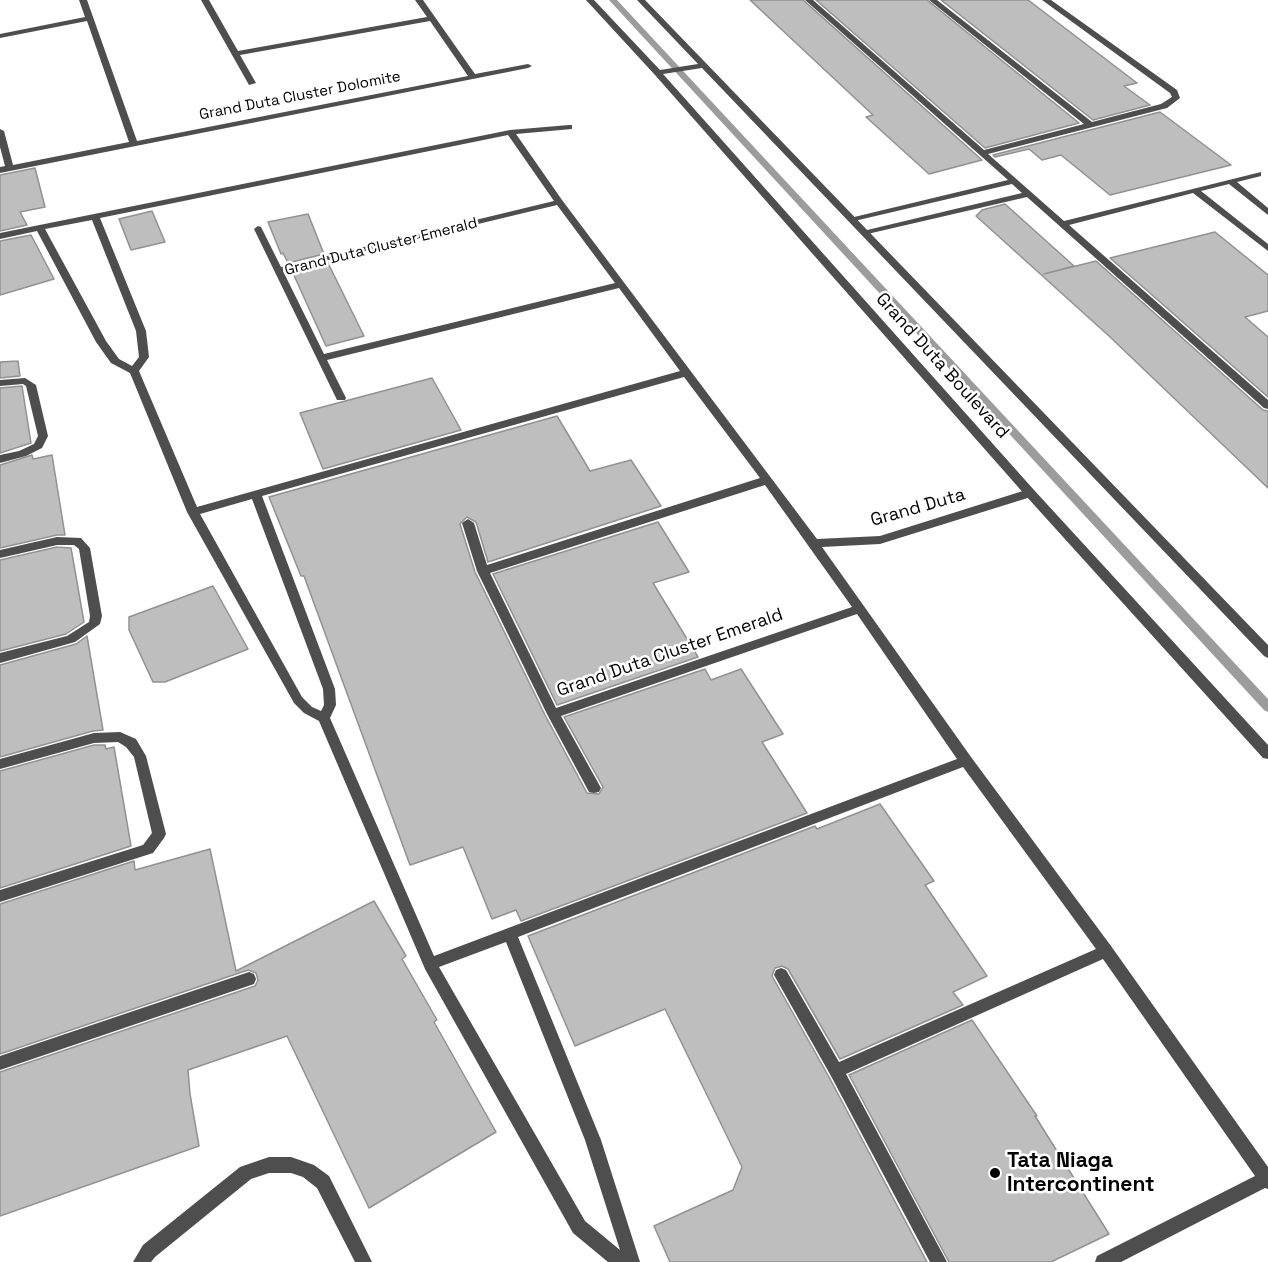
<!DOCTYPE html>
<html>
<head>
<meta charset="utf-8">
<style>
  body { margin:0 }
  canvas { display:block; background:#fff }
</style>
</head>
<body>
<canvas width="1268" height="1262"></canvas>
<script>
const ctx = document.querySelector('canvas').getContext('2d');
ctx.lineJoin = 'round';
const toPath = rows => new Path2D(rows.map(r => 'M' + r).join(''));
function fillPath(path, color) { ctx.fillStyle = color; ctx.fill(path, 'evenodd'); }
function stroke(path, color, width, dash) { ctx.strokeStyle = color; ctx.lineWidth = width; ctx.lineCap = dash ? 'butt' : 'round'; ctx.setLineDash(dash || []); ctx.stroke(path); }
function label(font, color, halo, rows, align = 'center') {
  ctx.font = font + ' "Space Grotesk",sans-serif'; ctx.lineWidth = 5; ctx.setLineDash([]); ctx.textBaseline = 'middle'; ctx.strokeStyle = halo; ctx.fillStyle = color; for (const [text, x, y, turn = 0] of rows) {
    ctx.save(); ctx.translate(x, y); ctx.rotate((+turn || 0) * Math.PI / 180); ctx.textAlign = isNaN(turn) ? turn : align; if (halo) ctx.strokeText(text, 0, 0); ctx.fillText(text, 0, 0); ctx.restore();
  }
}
const stream = toPath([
  [609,0,617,0,1268,699,1268,712,1264,710,609,0]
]);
const building = toPath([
  [750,0,803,0,982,160,929,174,866,117,873,115,750,0],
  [816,0,927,0,1079,123,985,148,816,0],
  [941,0,1028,0,1137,83,1124,86,1150,105,1093,120,941,0],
  [1160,112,1231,165,1110,195,1061,155,1042,160,1029,149,995,157,993,155,1160,112],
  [35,168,45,207,20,212,27,225,0,231,0,175,35,168],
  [1005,204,1074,266,1044,274,1096,261,1263,410,1268,411,1268,488,1109,336,976,216,982,210,1005,204],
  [152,211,165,242,131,250,119,219,152,211],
  [308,214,324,254,288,263,283,253,281,254,268,222,308,214],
  [1215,232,1268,275,1268,311,1245,317,1268,337,1268,397,1110,258,1215,232],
  [31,235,54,279,0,295,0,241,31,235],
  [328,263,364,336,326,346,292,271,328,263],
  [18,361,20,376,0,378,0,362,18,361],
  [432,378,461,430,323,469,300,413,432,378],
  [22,386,31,443,0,453,0,388,22,386],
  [557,416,590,471,631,460,661,506,488,562,476,522,467,517,460,524,475,572,545,715,587,793,599,794,603,787,564,717,705,669,711,680,741,669,783,734,762,742,807,813,521,921,516,910,492,919,463,847,410,865,304,576,301,576,269,497,557,416],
  [32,455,33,459,52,455,65,535,57,535,0,548,0,465,32,455],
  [658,522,689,572,653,583,698,657,557,705,493,574,658,522],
  [57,547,71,548,84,622,66,634,0,651,0,560,57,547],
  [213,586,248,649,165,682,153,682,129,630,129,617,213,586],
  [87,636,103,730,93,731,0,757,0,665,76,644,87,636],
  [94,745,105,745,106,749,114,747,131,846,0,888,0,771,94,745],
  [880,804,934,881,925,885,987,976,953,992,963,1005,840,1059,788,969,782,966,775,968,772,976,829,1077,927,1262,670,1262,654,1226,733,1190,742,1167,665,1009,575,1046,528,936,815,826,817,829,880,804],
  [210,849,236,971,374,901,406,956,402,959,437,1020,434,1022,496,1132,369,1208,287,1036,188,1070,190,1094,199,1146,0,1216,0,1072,255,986,258,980,256,973,248,970,0,1054,0,904,134,861,135,870,210,849],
  [972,1020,1037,1116,1035,1116,1109,1234,1051,1262,949,1262,849,1075,972,1020]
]);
const minor = toPath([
  [79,0,87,0,137,141,468,76,430,21,240,55,256,83,249,85,201,0,209,0,238,51,427,17,415,0,423,0,475,74,528,64,532,66,528,68,0,173,0,167,5,166,0,147,0,129,4,131,13,165,129,142,87,21,0,38,0,34,85,17,79,0],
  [805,0,813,0,984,150,1084,124,929,0,937,0,1092,122,1161,104,1172,97,1170,93,1042,0,1051,0,1177,90,1180,98,1167,108,988,154,1064,221,1261,172,1261,176,1237,182,1268,208,1268,215,1229,184,1201,191,1268,244,1268,251,1193,193,1069,225,1268,400,1268,409,1264,408,1027,197,863,235,863,231,1022,193,1012,184,850,222,850,218,1008,180,805,0],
  [569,125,572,125,572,129,516,134,562,200,817,539,880,536,1026,490,1034,490,1035,493,1034,496,880,544,822,547,971,757,1111,946,1268,1167,1268,1189,1265,1188,1121,1262,1095,1262,1097,1256,1255,1176,1103,959,846,1074,947,1262,930,1262,831,1076,774,975,776,970,781,968,786,970,839,1062,1096,949,963,767,518,937,601,1140,640,1262,608,1262,573,1233,425,969,319,721,304,713,294,703,187,512,130,373,111,363,96,342,37,231,0,239,0,233,510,130,569,125],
  [508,135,554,201,281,267,261,227,258,226,254,229,337,400,345,400,346,398,327,360,619,288,680,371,197,507,139,371,149,357,146,331,100,218,508,135],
  [557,205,615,283,324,354,283,271,557,205],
  [92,220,136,331,139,357,132,366,119,359,106,341,45,229,92,220],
  [684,377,760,478,487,565,474,523,468,519,462,523,477,571,547,714,589,792,594,793,599,792,601,788,561,716,857,614,957,759,434,956,330,718,336,705,335,689,262,496,684,377],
  [765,485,852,607,556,708,490,573,765,485],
  [252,499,323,689,324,705,321,711,312,707,302,697,200,514,252,499],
  [506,942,585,1140,620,1250,585,1221,439,967,506,942],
  [25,378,36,385,48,436,42,448,26,456,0,463,0,455,19,451,34,444,38,436,26,386,23,384,0,386,0,380,25,378],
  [57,537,81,538,90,548,102,616,100,624,75,642,0,663,0,653,67,636,89,622,90,616,79,549,74,545,57,545,0,558,0,550,57,537],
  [120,732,136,739,146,756,166,834,164,838,153,853,0,902,0,890,143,845,152,833,134,757,126,747,118,742,94,743,0,769,0,759,94,733,120,732],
  [249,972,254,974,256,979,254,984,0,1070,0,1056,249,972],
  [269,1157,291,1157,314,1165,329,1176,372,1262,355,1262,317,1188,303,1177,291,1173,269,1173,251,1179,155,1257,151,1262,133,1262,143,1245,240,1167,269,1157]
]);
const tertiary = toPath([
  [586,0,594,0,660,70,698,64,637,0,645,0,1268,645,1268,658,1264,656,702,68,663,74,1034,490,1268,745,1268,759,1263,758,1026,496,655,75,586,0]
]);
const markers = [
  [995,1173,6,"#000"]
];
const farStreetnames = [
  ["Grand Duta Cluster Dolomite",300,96,-11],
  ["Grand Duta Cluster Emerald",381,247,-14]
];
const streetNames = [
  ["Grand Duta Boulevard",942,366,48],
  ["Grand Duta",918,508,-16],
  ["Grand Duta Cluster Emerald",670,653,-19]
];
const nearPoinames = [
  ["Tata Niaga",1007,1161],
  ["Intercontinent",1007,1185]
];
fillPath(stream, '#9c9c9c');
fillPath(building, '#bebebe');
stroke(building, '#929292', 1.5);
fillPath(minor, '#4e4e4e');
fillPath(tertiary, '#4e4e4e');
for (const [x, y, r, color] of markers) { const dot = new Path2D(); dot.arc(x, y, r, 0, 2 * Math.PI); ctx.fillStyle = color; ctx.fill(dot); stroke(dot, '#fff', 2); }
label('15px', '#000', '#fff', farStreetnames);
label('18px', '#000', '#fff', streetNames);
label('bold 21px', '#000', '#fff', nearPoinames, 'left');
</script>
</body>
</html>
